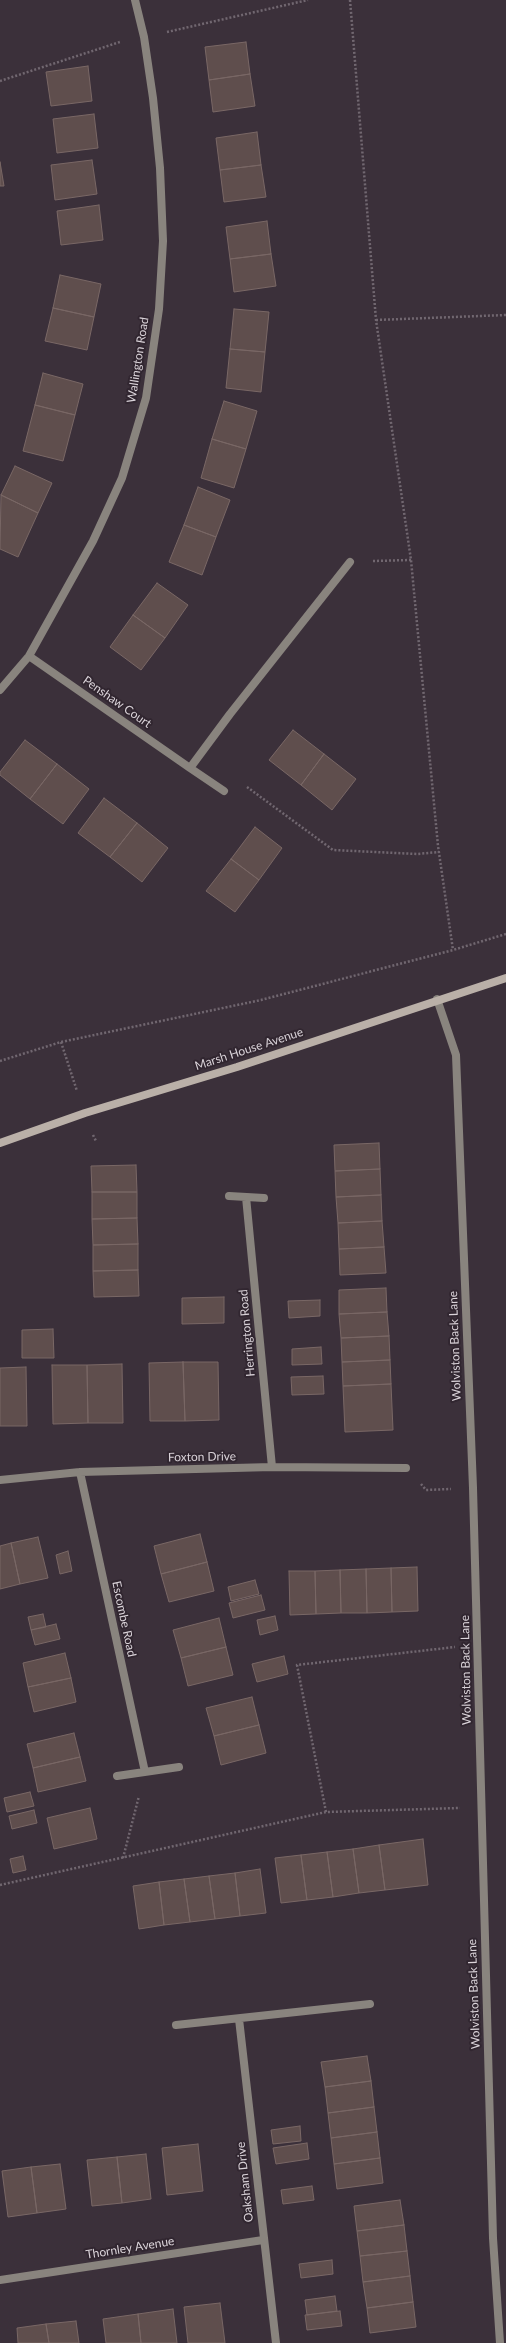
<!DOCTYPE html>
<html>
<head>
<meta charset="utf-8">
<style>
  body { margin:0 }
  canvas { display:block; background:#3b303a }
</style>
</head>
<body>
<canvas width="506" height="2343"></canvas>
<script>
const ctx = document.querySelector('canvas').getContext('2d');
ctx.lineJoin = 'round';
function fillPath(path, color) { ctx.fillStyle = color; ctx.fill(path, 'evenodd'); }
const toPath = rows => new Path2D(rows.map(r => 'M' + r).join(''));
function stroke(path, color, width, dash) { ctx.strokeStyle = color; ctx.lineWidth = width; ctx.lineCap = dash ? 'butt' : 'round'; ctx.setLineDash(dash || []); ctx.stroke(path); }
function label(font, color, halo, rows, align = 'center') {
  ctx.font = font + ' Lato,sans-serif'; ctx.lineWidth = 4; ctx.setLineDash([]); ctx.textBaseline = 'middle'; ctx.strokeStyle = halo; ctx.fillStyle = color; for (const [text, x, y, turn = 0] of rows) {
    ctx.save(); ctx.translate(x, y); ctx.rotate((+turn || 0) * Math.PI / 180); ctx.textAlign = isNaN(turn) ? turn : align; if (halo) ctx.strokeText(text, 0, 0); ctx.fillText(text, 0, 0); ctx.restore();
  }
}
const building = toPath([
  [246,42,250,74,209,80,205,47,246,42],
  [88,66,92,101,51,106,46,72,88,66],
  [250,74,255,106,213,112,209,80,250,74],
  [94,114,98,148,57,153,53,119,94,114],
  [257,132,261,165,220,170,216,138,257,132],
  [92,160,97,194,55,200,51,165,92,160],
  [0,162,4,186,0,186,0,162],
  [261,165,266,197,224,202,220,170,261,165],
  [99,205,103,240,61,245,57,211,99,205],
  [267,221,271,254,230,259,226,227,267,221],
  [271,254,276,286,234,292,230,259,271,254],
  [60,275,101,284,94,317,53,308,60,275],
  [53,308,94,317,87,350,45,341,53,308],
  [234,309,269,312,265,352,230,349,234,309],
  [230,349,265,352,261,392,226,388,230,349],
  [43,373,83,384,75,415,35,405,43,373],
  [224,401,257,411,246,449,212,439,224,401],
  [35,405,75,415,63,461,23,451,35,405],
  [212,439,246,449,234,488,201,478,212,439],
  [15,466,52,483,38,513,1,495,15,466],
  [198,487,230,500,216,537,184,525,198,487],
  [1,495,38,513,18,557,0,549,1,495],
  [184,525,216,537,202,575,169,562,184,525],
  [157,583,188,605,165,638,133,615,157,583],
  [133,615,165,638,141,670,110,647,133,615],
  [293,730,324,754,301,785,269,760,293,730],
  [25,740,57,764,30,799,0,775,0,772,25,740],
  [324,754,356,779,332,810,301,785,324,754],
  [57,764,89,789,63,824,30,799,57,764],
  [104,798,137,823,110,857,78,833,104,798],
  [137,823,168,848,142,882,110,857,137,823],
  [255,827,282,848,259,880,231,859,255,827],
  [231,859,259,880,235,912,206,891,231,859],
  [379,1143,380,1169,335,1171,334,1145,379,1143],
  [136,1165,137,1192,92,1192,91,1166,136,1165],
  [380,1169,381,1195,336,1197,335,1171,380,1169],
  [92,1192,137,1192,137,1218,92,1219,92,1192],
  [381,1195,382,1221,338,1223,336,1197,381,1195],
  [137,1218,138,1244,93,1245,92,1219,137,1218],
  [382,1221,384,1247,339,1249,338,1223,382,1221],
  [138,1244,138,1270,93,1271,93,1245,138,1244],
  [384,1247,386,1273,340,1275,339,1249,384,1247],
  [138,1270,139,1296,94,1297,93,1271,138,1270],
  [386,1288,387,1312,339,1314,339,1290,386,1288],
  [224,1297,224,1323,182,1324,182,1298,224,1297],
  [320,1300,320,1316,289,1318,288,1301,320,1300],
  [387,1312,389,1336,341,1338,339,1314,387,1312],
  [53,1329,54,1358,22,1358,22,1330,53,1329],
  [389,1336,390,1360,342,1362,341,1338,389,1336],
  [321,1347,322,1364,292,1365,292,1349,321,1347],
  [390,1360,391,1384,343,1386,342,1362,390,1360],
  [183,1362,218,1362,219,1420,185,1421,183,1362],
  [183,1362,185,1421,150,1421,149,1363,183,1362],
  [122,1364,123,1423,88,1423,87,1365,122,1364],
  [52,1365,87,1365,88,1423,53,1424,52,1365],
  [26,1367,27,1426,0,1426,0,1368,26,1367],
  [323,1376,324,1394,292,1395,291,1377,323,1376],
  [391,1384,393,1430,345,1432,343,1386,391,1384],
  [200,1534,207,1562,161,1574,154,1546,200,1534],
  [38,1537,48,1578,20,1584,11,1543,38,1537],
  [11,1543,20,1584,0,1589,0,1546,11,1543],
  [68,1551,72,1571,60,1574,56,1555,68,1551],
  [207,1562,214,1591,169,1602,161,1574,207,1562],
  [417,1567,418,1611,392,1612,391,1568,417,1567],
  [391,1568,392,1612,367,1613,366,1569,391,1568],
  [366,1569,367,1613,341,1613,340,1570,366,1569],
  [340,1570,341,1613,316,1614,315,1571,340,1570],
  [289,1571,315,1571,316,1614,290,1615,289,1571],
  [255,1580,259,1594,231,1601,228,1587,255,1580],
  [261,1595,265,1610,233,1618,229,1603,261,1595],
  [43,1614,46,1627,31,1630,28,1617,43,1614],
  [275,1616,278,1630,260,1635,257,1620,275,1616],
  [219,1618,226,1647,181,1658,173,1630,219,1618],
  [56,1624,60,1639,35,1645,31,1630,56,1624],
  [226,1647,233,1675,188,1686,181,1658,226,1647],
  [65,1653,71,1678,28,1687,23,1663,65,1653],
  [284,1656,288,1674,257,1682,252,1664,284,1656],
  [71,1678,76,1702,34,1712,28,1687,71,1678],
  [252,1697,259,1725,214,1736,206,1708,252,1697],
  [259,1725,266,1753,221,1765,214,1736,259,1725],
  [74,1733,80,1757,33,1768,27,1744,74,1733],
  [80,1757,86,1781,38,1792,33,1768,80,1757],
  [30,1792,34,1806,7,1812,4,1798,30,1792],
  [90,1808,97,1839,54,1849,47,1818,90,1808],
  [34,1810,37,1823,12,1829,9,1816,34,1810],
  [423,1839,428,1885,385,1890,379,1845,423,1839],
  [379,1845,385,1890,359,1893,353,1849,379,1845],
  [353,1849,359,1893,333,1897,327,1852,353,1849],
  [327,1852,333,1897,307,1900,301,1855,327,1852],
  [301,1855,307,1900,281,1903,275,1858,301,1855],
  [23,1856,26,1870,13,1873,10,1859,23,1856],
  [260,1869,266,1913,240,1916,235,1873,260,1869],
  [235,1873,240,1916,215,1919,209,1876,235,1873],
  [209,1876,215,1919,190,1922,184,1879,209,1876],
  [184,1879,190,1922,164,1925,159,1882,184,1879],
  [159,1882,164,1925,139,1929,133,1886,159,1882],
  [367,2056,371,2081,325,2087,321,2062,367,2056],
  [371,2081,374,2107,328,2113,325,2087,371,2081],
  [374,2107,377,2132,331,2138,328,2113,374,2107],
  [300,2126,301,2141,273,2144,271,2130,300,2126],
  [377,2132,380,2158,334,2164,331,2138,377,2132],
  [307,2143,309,2159,276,2164,273,2148,307,2143],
  [198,2144,203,2191,167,2195,162,2148,198,2144],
  [146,2154,151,2199,122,2203,117,2157,146,2154],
  [117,2157,122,2203,92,2206,87,2160,117,2157],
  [380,2158,383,2183,337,2189,334,2164,380,2158],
  [60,2164,66,2209,37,2213,31,2167,60,2164],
  [31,2167,37,2213,8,2217,2,2171,31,2167],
  [312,2186,314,2200,283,2204,281,2190,312,2186],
  [400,2200,404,2225,357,2231,354,2206,400,2200],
  [404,2225,407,2251,360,2256,357,2231,404,2225],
  [407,2251,410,2276,363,2282,360,2256,407,2251],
  [332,2260,333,2274,301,2278,299,2264,332,2260],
  [410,2276,413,2302,367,2308,363,2282,410,2276],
  [335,2296,337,2311,307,2315,305,2300,335,2296],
  [413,2302,416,2327,370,2333,367,2308,413,2302],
  [220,2303,225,2343,188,2343,184,2307,220,2303],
  [173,2309,177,2343,141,2343,138,2314,173,2309],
  [340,2311,342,2326,307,2330,305,2315,340,2311],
  [138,2314,141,2343,106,2343,103,2319,138,2314],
  [76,2321,79,2343,49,2343,46,2324,76,2321],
  [46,2324,49,2343,18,2343,17,2328,46,2324]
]);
const path = toPath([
  [350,0,376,320,411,560,438,846,453,950],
  [167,32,308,0],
  [0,81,120,42],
  [376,320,506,315],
  [373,561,411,560],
  [247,787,333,850,417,854,439,852],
  [61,1042,77,1091],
  [0,1061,61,1042,261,1000,453,950,506,934],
  [93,1135,96,1141],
  [421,1484,426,1490,451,1489],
  [326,1812,297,1665,455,1647],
  [123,1858,139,1796],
  [0,1885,326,1812,460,1808]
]);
const street = toPath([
  [29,656,190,768,230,714,350,562],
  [0,690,29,656,93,541,122,478,146,398,159,309,163,241,160,168,153,98,144,37,135,0],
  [190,768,224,791],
  [437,999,456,1055,473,1488,493,2238,500,2343],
  [229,1196,264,1198],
  [246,1197,272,1467],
  [80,1472,145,1772],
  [0,1480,80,1472,272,1467,406,1468],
  [117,1776,179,1767],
  [239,2019,276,2343],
  [176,2025,370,2004],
  [0,2280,263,2240]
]);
const secondary = toPath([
  [0,1143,85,1113,237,1067,506,978]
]);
const streetNames = [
  ["Wallington Road",138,360,-81],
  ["Penshaw Court",117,702,35],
  ["Marsh House Avenue",249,1049,-18],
  ["Herrington Road",247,1333,-95],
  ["Wolviston Back Lane",455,1346,-92],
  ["Foxton Drive",202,1457,-1],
  ["Escombe Road",124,1619,78],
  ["Wolviston Back Lane",466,1670,-91],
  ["Wolviston Back Lane",474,1994,-92],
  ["Oaksham Drive",245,2182,-96],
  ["Thornley Avenue",130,2248,-9]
];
fillPath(building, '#5f4e4d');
stroke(building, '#796765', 1);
stroke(path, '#716770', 2.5, [2, 2]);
stroke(street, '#89847e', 8);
stroke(secondary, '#bab0a8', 8);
label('12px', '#dad3d9', '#312630', streetNames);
</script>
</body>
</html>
